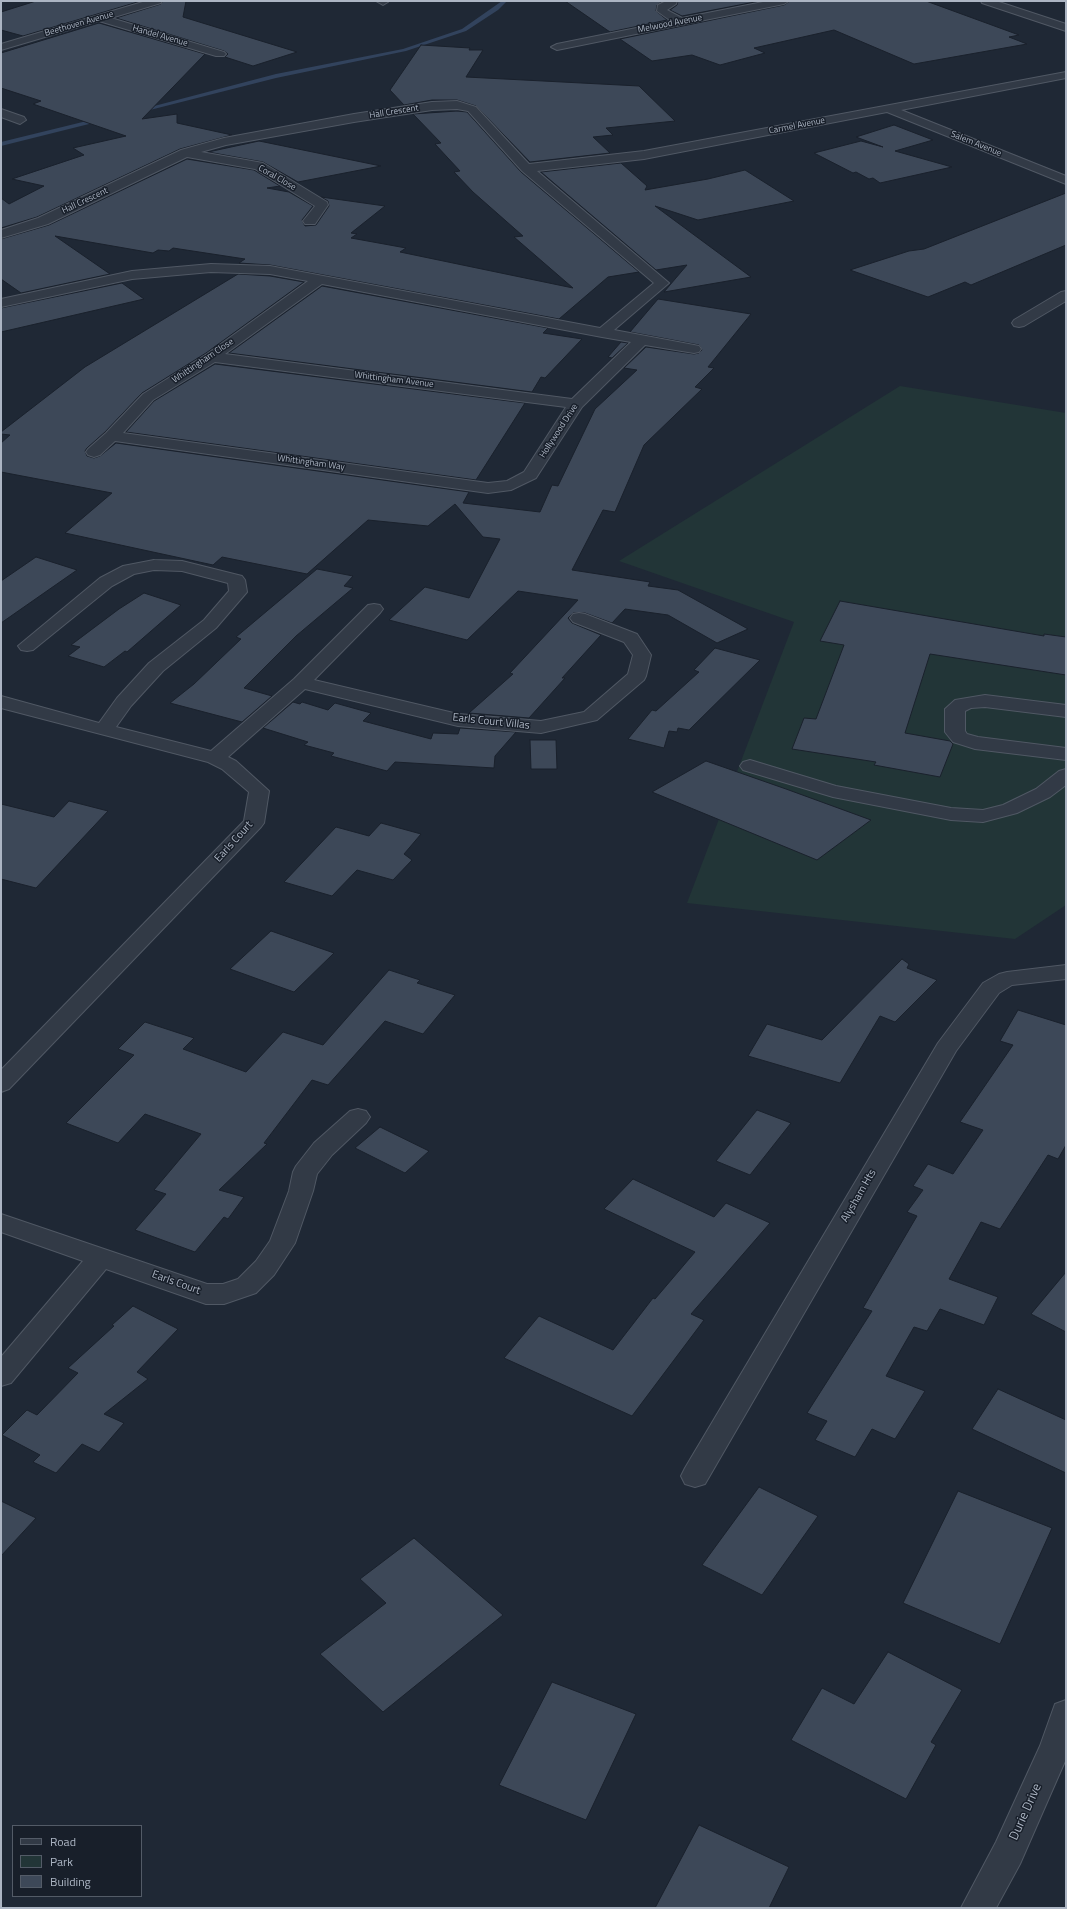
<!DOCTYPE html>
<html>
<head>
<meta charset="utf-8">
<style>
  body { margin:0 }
  #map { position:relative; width:1067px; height:1909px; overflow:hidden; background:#1f2835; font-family:"Titillium Web",sans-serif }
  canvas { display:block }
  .frame { position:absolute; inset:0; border:2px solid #acb5c3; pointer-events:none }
  .legend { position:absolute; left:12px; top:1825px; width:130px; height:72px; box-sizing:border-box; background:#181f2a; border:1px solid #535b67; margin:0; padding:5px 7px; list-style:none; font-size:12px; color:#acb5c3 }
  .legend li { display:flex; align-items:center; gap:8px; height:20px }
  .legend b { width:20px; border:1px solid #535b67 }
</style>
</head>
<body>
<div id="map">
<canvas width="1067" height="1909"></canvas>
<div class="frame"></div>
<ul class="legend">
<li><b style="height:5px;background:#323a46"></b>Road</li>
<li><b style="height:11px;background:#223537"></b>Park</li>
<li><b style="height:11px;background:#3d4858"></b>Building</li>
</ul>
</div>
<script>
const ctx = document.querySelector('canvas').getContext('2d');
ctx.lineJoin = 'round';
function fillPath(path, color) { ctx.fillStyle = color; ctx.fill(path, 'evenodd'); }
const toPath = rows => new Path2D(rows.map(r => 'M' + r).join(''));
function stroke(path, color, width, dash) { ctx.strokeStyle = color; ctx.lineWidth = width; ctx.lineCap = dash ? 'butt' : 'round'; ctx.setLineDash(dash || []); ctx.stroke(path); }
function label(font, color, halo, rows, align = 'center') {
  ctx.font = font + ' "Titillium Web",sans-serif'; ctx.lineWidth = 3; ctx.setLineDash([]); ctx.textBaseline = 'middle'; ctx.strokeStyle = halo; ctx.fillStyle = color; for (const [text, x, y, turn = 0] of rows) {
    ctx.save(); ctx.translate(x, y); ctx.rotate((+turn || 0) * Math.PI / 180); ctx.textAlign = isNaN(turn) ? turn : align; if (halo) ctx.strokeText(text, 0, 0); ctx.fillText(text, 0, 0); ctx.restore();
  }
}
const green = toPath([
  [900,386,1066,413,1066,905,1015,939,687,903,794,622,619,561]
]);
const stream = toPath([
  [502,1,507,1,498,10,466,31,406,51,276,78,142,112,139,110,276,74,403,49,462,29,502,1],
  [99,118,101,119,101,121,1,146,1,142,99,118]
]);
const building = toPath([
  [36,1,141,1,23,36,1,30,1,12,36,1],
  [163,1,186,1,183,17,297,52,253,66,225,57,228,54,224,51,116,18,161,4,163,1],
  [565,1,663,1,657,5,656,11,667,20,610,32,565,1],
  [678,1,760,1,682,16,670,10,677,5,678,1],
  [790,1,926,1,1019,35,1009,37,1027,44,914,64,834,30,754,48,765,53,720,65,692,55,652,61,620,39,784,5,790,1],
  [99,23,205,54,142,119,177,114,177,123,232,135,180,149,37,217,1,228,1,198,9,204,44,186,12,179,84,155,73,148,126,136,33,104,41,101,1,88,1,53,99,23],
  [421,45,470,48,469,50,483,50,466,77,639,86,675,121,606,128,613,135,593,137,610,153,530,162,476,106,457,100,432,100,404,105,390,90,421,45],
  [457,111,467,112,521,172,639,272,608,277,559,319,270,265,239,263,245,259,173,248,169,251,158,250,153,253,55,236,110,274,21,293,1,279,1,239,49,225,187,159,254,170,280,186,267,188,289,192,313,206,302,220,305,226,316,225,329,206,328,201,321,197,385,206,351,233,357,234,351,238,406,248,400,252,573,288,514,237,523,236,473,192,454,172,460,171,435,144,441,143,413,114,457,111],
  [894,125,933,140,895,151,952,167,880,183,873,178,869,179,856,172,853,173,814,153,861,141,883,147,856,137,894,125],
  [259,141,381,166,298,182,263,162,208,152,259,141],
  [621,163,647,186,645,190,708,179,745,170,794,201,698,220,655,206,751,277,664,292,687,265,656,270,541,172,621,163],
  [1066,193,1066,245,971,285,965,282,928,297,850,270,909,251,924,249,1066,193],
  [238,274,270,276,304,282,206,353,142,393,105,432,87,448,85,451,87,456,94,458,100,456,116,443,469,492,463,503,540,512,552,485,558,486,595,409,637,370,624,368,646,347,694,354,699,353,702,350,699,345,630,332,658,299,751,314,708,367,714,368,695,387,702,389,644,445,615,512,603,510,572,570,650,582,648,586,678,590,748,629,717,643,668,615,625,609,612,623,585,613,573,613,568,618,572,623,601,635,562,678,565,678,529,718,469,713,513,674,510,673,578,600,518,591,467,640,389,620,425,587,469,598,500,539,483,537,455,504,428,526,368,520,307,574,222,557,213,565,65,533,112,493,1,472,1,443,10,435,1,434,1,432,85,367,238,274],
  [122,283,144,299,1,332,1,308,122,283],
  [322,286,548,328,543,333,582,339,545,378,541,377,532,392,229,353,322,286],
  [621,342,628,343,612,358,608,357,621,342],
  [215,364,525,403,476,480,126,432,154,401,215,364],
  [36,557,77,570,1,623,1,581,36,557],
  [317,569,353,576,344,586,353,588,296,636,244,688,272,696,242,722,170,703,194,684,241,639,236,637,317,569],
  [144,593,181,605,127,652,125,651,104,667,68,656,80,647,71,645,119,609,144,593],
  [840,601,1044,636,1044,634,1066,637,1066,675,930,654,905,733,950,741,953,744,940,777,874,765,876,762,792,749,804,718,816,719,844,645,820,641,840,601],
  [715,648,760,660,689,730,678,728,677,732,669,731,664,748,628,739,652,710,656,711,699,672,694,670,715,648],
  [293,702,300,704,302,702,328,710,335,703,371,713,363,721,431,739,433,733,458,734,460,728,516,732,495,756,494,768,395,762,387,771,331,756,334,753,304,745,308,742,263,728,293,702],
  [530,740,556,740,557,769,531,769,530,740],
  [706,761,786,789,871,820,817,860,652,792,706,761],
  [69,801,108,811,36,888,1,879,1,804,54,817,69,801],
  [381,823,421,834,404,854,412,860,393,880,357,870,332,896,284,882,336,827,369,836,381,823],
  [271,931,334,953,294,992,230,969,271,931],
  [902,959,909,964,907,968,937,980,895,1022,880,1016,840,1083,748,1056,767,1024,822,1040,902,959],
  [389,970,420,980,417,983,455,995,423,1034,385,1021,328,1085,312,1080,264,1143,267,1144,219,1190,244,1197,228,1219,224,1217,195,1252,135,1230,166,1194,154,1190,201,1134,145,1114,118,1143,66,1123,134,1055,118,1049,145,1022,194,1038,183,1049,246,1072,283,1032,323,1045,389,970],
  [1018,1010,1066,1025,1066,1145,1058,1159,1048,1155,1000,1229,981,1222,949,1279,998,1297,984,1325,940,1309,927,1331,914,1327,886,1376,925,1391,895,1439,872,1429,855,1457,815,1440,827,1421,807,1413,872,1311,863,1308,917,1216,907,1212,923,1190,913,1186,928,1164,953,1174,983,1130,960,1122,1013,1045,1000,1041,1018,1010],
  [757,1110,791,1123,750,1175,716,1161,757,1110],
  [380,1127,429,1151,405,1173,355,1148,380,1127],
  [633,1179,714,1217,726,1203,770,1223,691,1314,704,1320,632,1416,504,1358,539,1316,613,1350,653,1298,655,1299,695,1252,604,1209,633,1179],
  [1066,1272,1066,1332,1031,1314,1066,1272],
  [133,1306,178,1329,137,1372,148,1379,104,1414,124,1423,99,1452,82,1444,56,1473,33,1462,40,1455,2,1435,27,1410,37,1415,78,1373,68,1368,114,1326,112,1325,133,1306],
  [998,1389,1066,1420,1066,1473,972,1429,998,1389],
  [759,1487,818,1516,762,1595,702,1565,759,1487],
  [958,1491,1052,1528,1000,1644,903,1603,958,1491],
  [1,1501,36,1518,1,1556,1,1501],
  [414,1538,503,1615,383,1712,320,1654,386,1603,360,1579,414,1538],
  [888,1652,962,1690,931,1742,936,1745,906,1799,791,1740,822,1688,854,1704,888,1652],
  [552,1682,636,1714,586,1820,499,1785,552,1682],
  [699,1825,789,1867,769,1908,655,1908,699,1825]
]);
const minor = toPath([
  [146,1,162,1,161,3,111,18,224,52,226,54,224,56,216,56,99,21,1,50,1,44,146,1],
  [376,1,388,1,388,2,383,5,376,1],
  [666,1,677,1,676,4,667,10,682,18,768,1,789,1,784,4,557,50,551,47,557,44,671,21,657,11,658,5,666,1],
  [981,1,996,1,1066,24,1066,31,982,3,981,1],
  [1066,72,1066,78,901,110,1066,176,1066,184,887,112,644,159,537,171,669,283,614,330,694,345,699,346,701,349,699,352,694,353,645,345,582,407,536,478,511,490,488,493,115,441,100,455,94,457,88,455,86,452,88,449,106,433,143,394,207,354,308,281,270,274,211,272,132,279,1,307,1,299,132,271,211,264,270,266,600,328,654,283,522,171,468,111,457,109,432,110,354,122,226,145,201,152,263,163,327,202,328,205,315,224,305,224,303,221,315,206,255,169,187,157,48,224,1,238,1,230,38,218,181,150,224,138,354,114,432,102,457,101,476,107,529,164,644,151,1066,72],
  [322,284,602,337,631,342,572,399,225,354,322,284],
  [215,362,566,407,524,472,507,481,488,483,123,433,153,400,215,362],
  [1,109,24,117,26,120,20,124,1,117,1,109],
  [1066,291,1066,301,1024,326,1019,327,1014,326,1012,323,1014,320,1061,292,1066,291],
  [154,560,182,561,242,576,245,580,247,592,216,628,163,671,131,706,116,727,211,751,294,679,368,605,374,604,380,605,383,609,380,613,314,680,458,714,541,721,584,712,628,674,633,655,624,642,573,622,570,618,573,614,579,613,585,614,637,634,651,655,646,676,644,680,597,720,541,733,458,726,305,689,228,757,236,761,269,791,264,823,261,827,9,1089,1,1092,1,1070,244,821,249,792,222,769,208,762,1,708,1,696,99,723,117,698,149,663,204,620,229,591,228,583,182,571,154,570,134,574,112,586,33,650,27,651,21,650,18,646,100,578,123,566,154,560],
  [985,695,1066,705,1066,717,985,707,971,708,965,711,965,731,967,734,978,737,1066,748,1066,760,975,749,953,742,945,732,945,709,955,700,985,695],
  [750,760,836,786,951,808,983,810,1003,805,1036,789,1059,771,1066,769,1066,785,1050,797,1017,813,983,822,951,820,833,797,743,770,740,766,743,762,750,760],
  [1066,965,1066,979,1012,985,999,993,956,1051,705,1484,695,1487,685,1484,681,1476,685,1468,938,1043,983,983,999,974,1007,972,1066,965],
  [358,1109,366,1111,370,1117,366,1123,332,1155,317,1174,313,1191,295,1243,274,1275,256,1293,224,1304,206,1304,106,1269,11,1383,1,1386,1,1357,83,1261,1,1232,1,1214,207,1284,223,1284,238,1279,256,1261,270,1241,289,1191,293,1172,296,1166,314,1143,350,1111,358,1109],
  [1066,1700,1066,1759,1020,1864,996,1908,961,1908,996,1842,1040,1746,1055,1704,1066,1700]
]);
const farStreetnames = [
  ["Beethoven Avenue",79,24,-16],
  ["Melwood Avenue",670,24,-11],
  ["Handel Avenue",160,36,16],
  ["Hall Crescent",394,112,-9],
  ["Carmel Avenue",797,126,-11],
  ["Salem Avenue",976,144,22],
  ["Coral Close",277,178,30],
  ["Hall Crescent",85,201,-25],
  ["Whittingham Close",203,361,-34],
  ["Whittingham Avenue",394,380,7],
  ["Hollywood Drive",559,431,-57],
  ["Whittingham Way",311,463,8]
];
const streetNames = [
  ["Earls Court Villas",491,722,6],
  ["Earls Court",234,842,-48],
  ["Alysham Hts",859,1196,-60],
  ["Earls Court",176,1283,20]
];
const nearStreetnames = [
  ["Durie Drive",1026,1812,-66]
];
fillPath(green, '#223537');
fillPath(stream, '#32435d');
fillPath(building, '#3d4858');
stroke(building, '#1a212c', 1);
stroke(minor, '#505864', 2);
fillPath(minor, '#323a46');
label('9px', '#acb5c3', '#181f2a', farStreetnames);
label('11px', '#acb5c3', '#181f2a', streetNames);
label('13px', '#acb5c3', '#181f2a', nearStreetnames);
</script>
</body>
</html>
